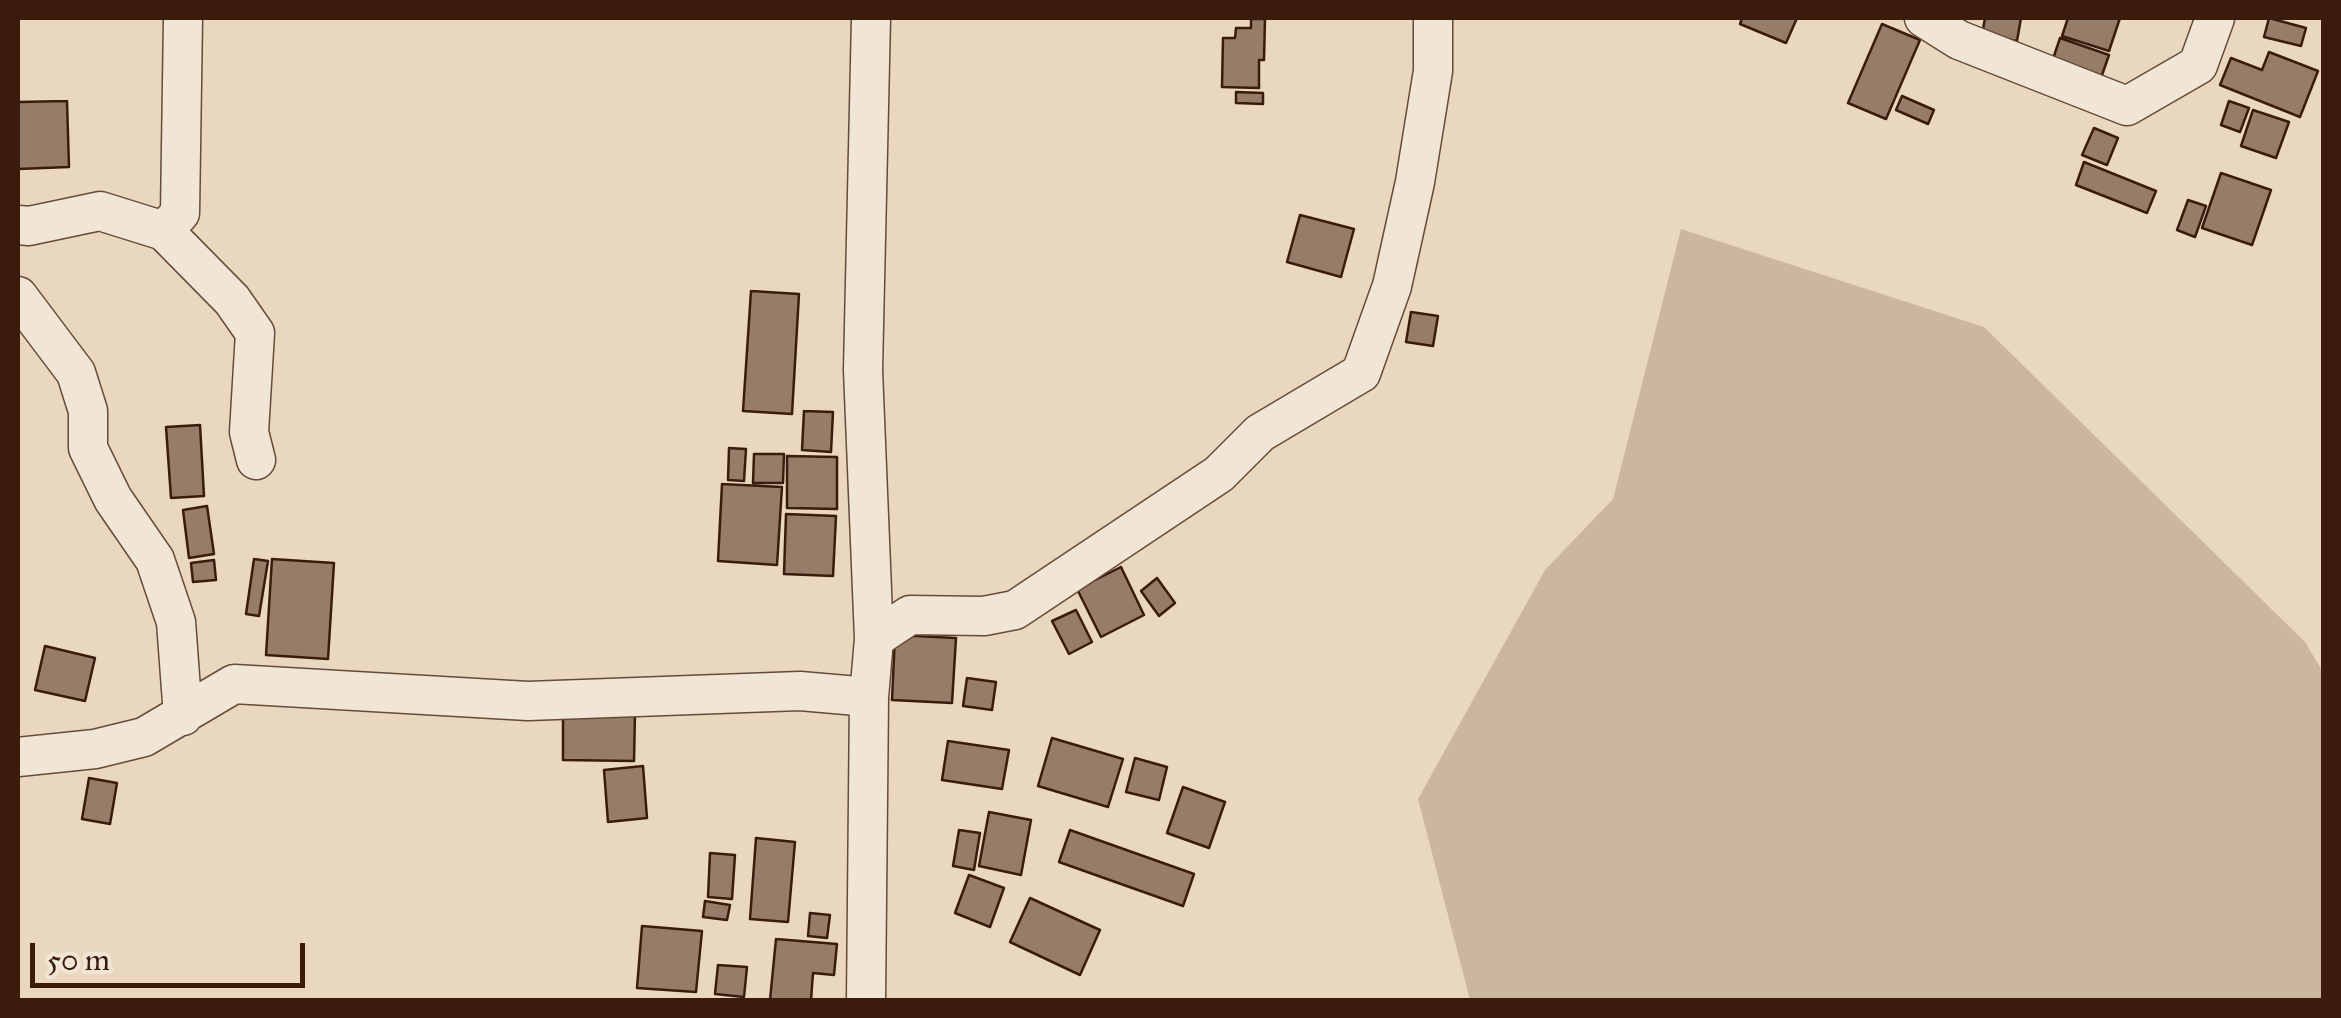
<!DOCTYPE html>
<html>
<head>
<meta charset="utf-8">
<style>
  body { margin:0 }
  #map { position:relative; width:2341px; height:1018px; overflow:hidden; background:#e9d7bf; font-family:"IM FELL Great Primer",serif }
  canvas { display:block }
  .frame { position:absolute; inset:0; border:20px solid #3b1c0c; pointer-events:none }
  .scale { position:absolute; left:30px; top:943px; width:275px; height:45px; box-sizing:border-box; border:5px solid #3b1c0c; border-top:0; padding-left:12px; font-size:30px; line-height:35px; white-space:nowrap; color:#3b1c0c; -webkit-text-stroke:8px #f1e5d5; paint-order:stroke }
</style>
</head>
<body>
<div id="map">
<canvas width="2341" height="1018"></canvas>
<div class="frame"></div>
<div class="scale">50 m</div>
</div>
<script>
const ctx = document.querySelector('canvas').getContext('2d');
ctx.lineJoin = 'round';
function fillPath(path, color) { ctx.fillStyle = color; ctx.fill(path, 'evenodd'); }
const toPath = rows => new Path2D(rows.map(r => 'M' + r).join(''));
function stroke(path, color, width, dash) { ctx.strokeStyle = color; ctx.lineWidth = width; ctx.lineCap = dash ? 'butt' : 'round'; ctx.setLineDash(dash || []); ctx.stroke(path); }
const green = toPath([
  [1681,229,1984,327,2305,642,2324,674,2323,1000,1470,1000,1418,799,1545,570,1613,499]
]);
const building = toPath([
  [1742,18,1797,18,1786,43,1740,24,1742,18],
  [1985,18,2021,18,2017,41,1982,35,1985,18],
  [2068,18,2120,18,2109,51,2062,36,2068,18],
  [2269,18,2306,28,2301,46,2264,37,2269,18],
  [1251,19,1265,19,1264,60,1259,60,1259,88,1222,87,1223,38,1235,38,1236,28,1251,28,1251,19],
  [1882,24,1920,40,1886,119,1848,103,1882,24],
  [2060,38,2109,55,2101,78,2052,62,2060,38],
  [2269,52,2318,71,2300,117,2220,85,2231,58,2262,70,2269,52],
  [1236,92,1263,93,1263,104,1236,103,1236,92],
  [1902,96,1934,110,1928,124,1896,110,1902,96],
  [67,101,69,167,18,169,18,102,67,101],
  [2229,101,2249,108,2240,132,2221,125,2229,101],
  [2253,110,2289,122,2276,158,2241,146,2253,110],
  [2094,128,2118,138,2107,165,2082,155,2094,128],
  [2084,162,2156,191,2147,213,2076,185,2084,162],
  [2221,173,2271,190,2252,245,2202,228,2221,173],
  [2188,200,2206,206,2195,237,2177,230,2188,200],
  [1300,215,1354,229,1341,277,1287,262,1300,215],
  [751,291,799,294,792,414,743,411,751,291],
  [1411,312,1438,316,1433,346,1406,342,1411,312],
  [804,411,833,412,831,452,802,450,804,411],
  [200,425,204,496,171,498,166,427,200,425],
  [729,448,746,449,744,481,728,480,729,448],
  [754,454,784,454,783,483,753,483,754,454],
  [787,456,837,457,837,509,787,508,787,456],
  [722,484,782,487,777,565,718,561,722,484],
  [207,506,214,554,189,558,183,510,207,506],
  [786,514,836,516,833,576,784,574,786,514],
  [254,559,268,561,259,616,246,614,254,559],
  [272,559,334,563,328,659,266,655,272,559],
  [214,560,216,580,193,582,191,563,214,560],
  [1121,567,1144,615,1101,637,1077,589,1121,567],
  [1157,578,1175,603,1159,616,1141,591,1157,578],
  [1076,610,1092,642,1069,654,1052,621,1076,610],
  [895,635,956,638,952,703,892,700,895,635],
  [45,646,95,658,85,701,35,690,45,646],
  [967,678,996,682,992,710,963,706,967,678],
  [563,711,635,712,634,761,563,760,563,711],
  [1052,738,1123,759,1108,807,1038,786,1052,738],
  [948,741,1009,750,1002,789,942,780,948,741],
  [1135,758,1167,767,1159,800,1126,792,1135,758],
  [643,766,647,818,608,822,604,770,643,766],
  [89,778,117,783,110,824,82,819,89,778],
  [1183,787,1225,802,1209,848,1167,833,1183,787],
  [989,812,1031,820,1021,875,979,866,989,812],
  [959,830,980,833,974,870,953,866,959,830],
  [1070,830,1194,874,1183,906,1059,862,1070,830],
  [756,838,795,842,788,922,750,919,756,838],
  [710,853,735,855,732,899,708,897,710,853],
  [969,875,1004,888,990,927,955,913,969,875],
  [1030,898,1100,930,1080,975,1010,942,1030,898],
  [705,901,730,905,727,920,703,917,705,901],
  [810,913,830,915,827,938,808,936,810,913],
  [642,926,702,931,696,992,637,988,642,926],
  [776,939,837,944,834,975,813,973,811,1000,770,1000,776,939],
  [718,965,747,967,744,997,715,994,718,965]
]);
const minor = toPath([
  [1924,18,1959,40,2127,106,2198,65,2215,18],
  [18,225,29,226,100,211,164,231,180,213,183,18],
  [164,231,232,300,255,333,249,432,256,460],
  [18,296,76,373,88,411,88,448,113,499,155,560,176,622,183,716],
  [874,639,910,615,984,616,1015,610,1219,474,1260,433,1361,373,1392,286,1415,182,1433,71,1433,18],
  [18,757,95,749,144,737,234,684,528,701,800,691,869,697],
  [866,1000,869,697,874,639,863,370,871,18]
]);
fillPath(green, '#cbb7a1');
fillPath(building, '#957d69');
stroke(building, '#3b1c0c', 2.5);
stroke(minor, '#664b39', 41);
stroke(minor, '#f1e5d5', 38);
</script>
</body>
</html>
